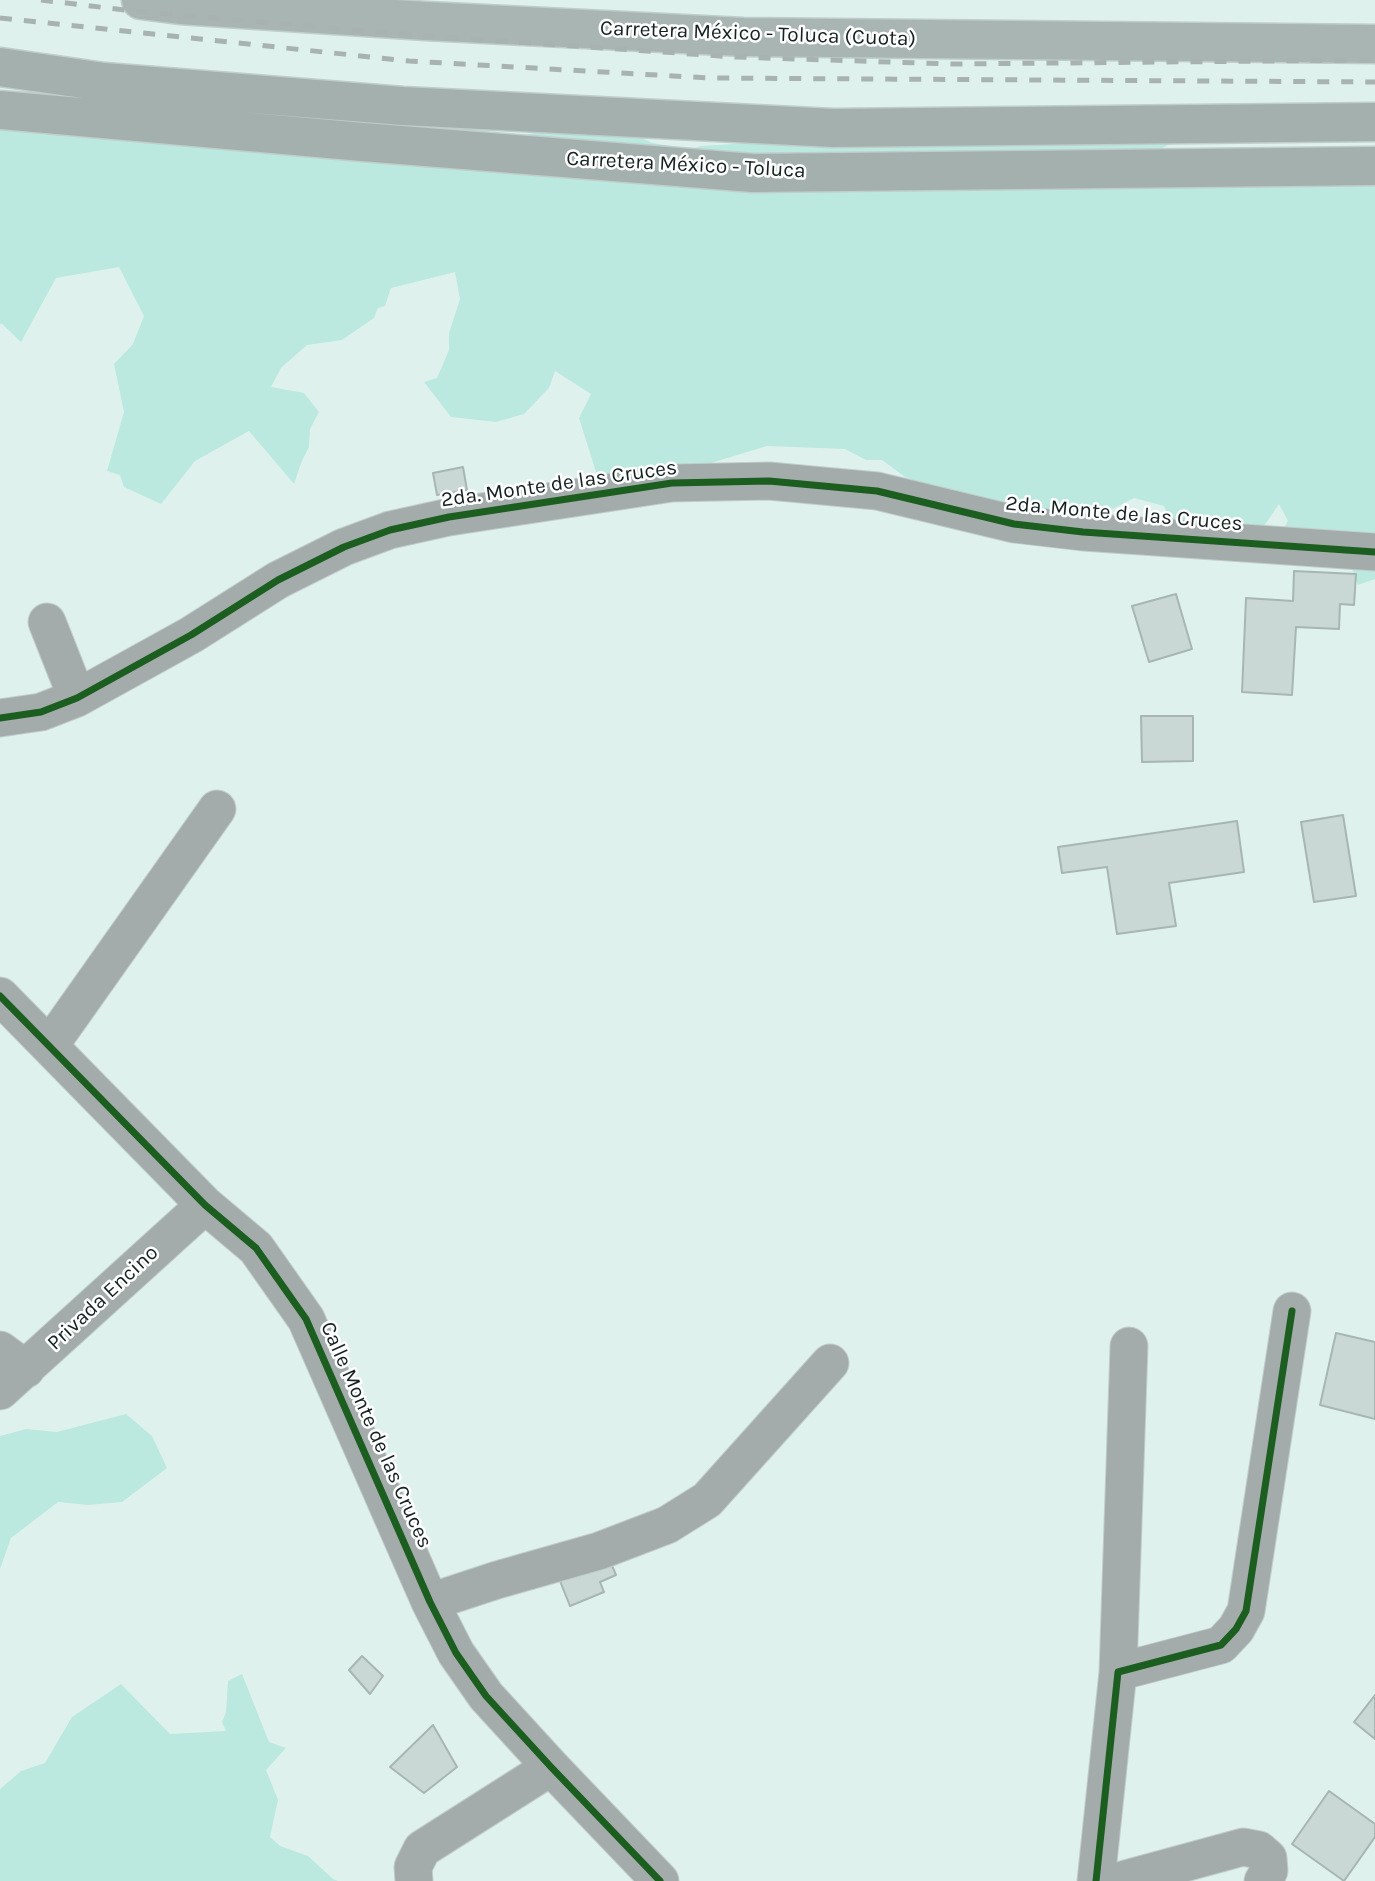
<!DOCTYPE html>
<html>
<head>
<meta charset="utf-8">
<style>
  body { margin:0 }
  canvas { display:block; background:#dff1ed }
</style>
</head>
<body>
<canvas width="1375" height="1881"></canvas>
<script>
const ctx = document.querySelector('canvas').getContext('2d');
ctx.lineJoin = 'round';
function fillPath(path, color) { ctx.fillStyle = color; ctx.fill(path, 'evenodd'); }
const toPath = rows => new Path2D(rows.map(r => 'M' + r).join(''));
function stroke(path, color, width, dash) { ctx.strokeStyle = color; ctx.lineWidth = width; ctx.lineCap = dash ? 'butt' : 'round'; ctx.setLineDash(dash || []); ctx.stroke(path); }
function label(font, color, halo, rows, align = 'center') {
  ctx.font = font + ' Karla,sans-serif'; ctx.lineWidth = 5; ctx.setLineDash([]); ctx.textBaseline = 'middle'; ctx.strokeStyle = halo; ctx.fillStyle = color; for (const [text, x, y, turn = 0] of rows) {
    ctx.save(); ctx.translate(x, y); ctx.rotate((+turn || 0) * Math.PI / 180); ctx.textAlign = isNaN(turn) ? turn : align; if (halo) ctx.strokeText(text, 0, 0); ctx.fillText(text, 0, 0); ctx.restore();
  }
}
const green = toPath([
  [0,90,53,95,108,107,472,139,484,132,515,136,547,131,618,126,652,143,693,149,700,146,768,142,1179,139,1157,151,1200,178,1266,147,1320,173,1375,157,1375,579,1358,585,1351,565,1282,531,1288,521,1279,504,1260,532,1173,530,1164,506,1134,498,1054,539,1023,520,1000,501,976,500,934,488,905,477,882,460,866,460,845,449,767,446,691,469,644,478,596,472,579,418,591,394,555,371,549,388,524,414,496,422,451,417,424,382,437,378,449,350,449,333,460,299,455,272,391,288,385,306,378,308,374,318,342,340,307,345,281,368,271,387,304,393,319,412,310,429,309,447,301,463,294,484,249,431,195,461,161,504,124,487,120,475,107,471,124,412,114,364,133,344,144,316,119,267,56,278,21,342,1,323,0,325],
  [126,1414,152,1436,167,1468,122,1502,88,1505,58,1502,11,1538,0,1569,0,1436,26,1429,57,1432],
  [242,1674,269,1742,286,1748,266,1770,278,1800,270,1837,280,1846,308,1856,333,1879,338,1881,0,1881,0,1789,21,1771,45,1763,72,1717,121,1684,170,1734,226,1731,222,1722,226,1712,228,1681]
]);
const building = toPath([
  [463,467,467,490,437,495,433,473,463,467],
  [1294,571,1356,574,1354,605,1340,604,1339,629,1296,627,1292,695,1242,692,1246,598,1293,601,1294,571],
  [1176,594,1192,649,1149,662,1132,606,1176,594],
  [1141,716,1193,716,1193,761,1142,762,1141,716],
  [1343,815,1356,896,1314,902,1301,822,1343,815],
  [1237,821,1244,872,1169,883,1176,926,1117,934,1107,867,1062,873,1058,847,1237,821],
  [1336,1333,1375,1342,1375,1419,1320,1405,1336,1333],
  [608,1556,616,1575,600,1582,604,1592,570,1606,558,1576,608,1556],
  [362,1656,383,1676,370,1694,349,1670,362,1656],
  [1375,1695,1375,1739,1354,1722,1375,1695],
  [433,1725,457,1767,424,1793,390,1767,433,1725],
  [1329,1791,1375,1824,1375,1837,1344,1881,1292,1844,1329,1791]
]);
const minor = toPath([
  [47,622,77,698],
  [0,718,41,712,77,698,191,635,278,580,344,547,390,530,449,517,672,483,769,481,877,491,1014,524,1083,532,1375,552],
  [0,996,205,1205,256,1248,306,1319,430,1602,456,1653,486,1696,551,1767,660,1881],
  [50,1045,217,809],
  [0,1350,26,1369],
  [0,1391,205,1205],
  [430,1602,497,1580,599,1551,667,1525,707,1500,830,1363],
  [1118,1672,1221,1645,1236,1629,1246,1611,1292,1311],
  [414,1881,413,1867,422,1849,551,1767],
  [1096,1881,1118,1672,1129,1346],
  [1118,1881,1243,1847,1259,1850,1268,1858,1269,1871,1263,1881]
]);
const major = toPath([
  [0,67,104,82,403,106,833,128,1375,122],
  [0,110,363,142,753,173,1375,166]
]);
const highway = toPath([
  [141,0,180,5,426,21,743,37,1375,44]
]);
const rail = toPath([
  [41,0,133,11,413,35,735,57,952,64,1375,60],
  [0,18,409,61,709,78,1375,82]
]);
const cycleway = toPath([
  [0,718,41,712,77,698,191,635,278,580,344,547,390,530,449,517,672,483,769,481,877,491,1014,524,1083,532,1375,552],
  [0,996,205,1205,256,1248,306,1319,430,1602,456,1653,486,1696,551,1767,660,1881],
  [1096,1881,1118,1672,1221,1645,1236,1629,1246,1611,1292,1311]
]);
const streetNames = [
  ["Carretera México - Toluca (Cuota)",758,34,2],
  ["Carretera México - Toluca",686,165,3],
  ["2da. Monte de las Cruces",559,484,-8],
  ["2da. Monte de las Cruces",1124,514,5],
  ["Privada Encino",103,1298,-43],
  ["Calle Monte de las Cruces",376,1435,66]
];
fillPath(green, '#bbe9e0');
fillPath(building, '#cad8d5');
stroke(building, '#a7b6b3', 2);
stroke(minor, '#c0cecb', 39);
stroke(major, '#c0cecb', 41);
stroke(highway, '#c0cecb', 41);
stroke(minor, '#a4acab', 37);
stroke(major, '#a4b0ad', 38);
stroke(highway, '#a8b5b2', 38);
stroke(rail, '#a8b3b1', 5, [12, 12]);
stroke(cycleway, '#1b5e20', 7);
label('21px', '#152220', '#fff', streetNames);
</script>
</body>
</html>
